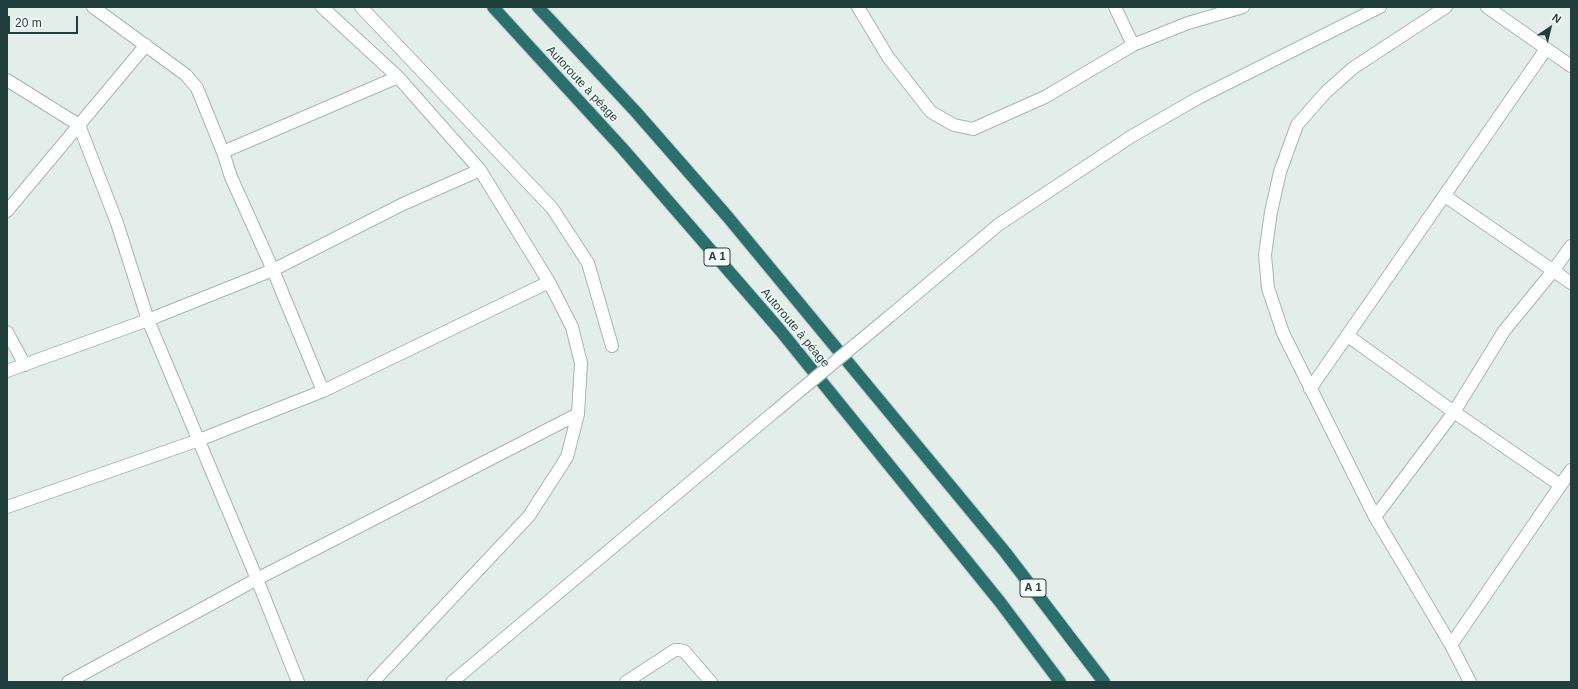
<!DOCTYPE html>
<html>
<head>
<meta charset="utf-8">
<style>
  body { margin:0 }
  #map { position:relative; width:1578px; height:689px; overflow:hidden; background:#e3eeeb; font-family:Arial,sans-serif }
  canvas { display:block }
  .frame { position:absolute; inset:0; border:8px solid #21403d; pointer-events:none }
  .north { position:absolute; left:1530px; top:8px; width:40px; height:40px; -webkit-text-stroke:3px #f4faf8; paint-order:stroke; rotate:35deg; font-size:11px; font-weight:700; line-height:16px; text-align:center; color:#21403d }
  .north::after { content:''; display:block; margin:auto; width:14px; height:18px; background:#21403d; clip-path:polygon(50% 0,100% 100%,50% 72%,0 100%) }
  .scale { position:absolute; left:8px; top:16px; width:70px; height:18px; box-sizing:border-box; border:2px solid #21403d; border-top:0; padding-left:5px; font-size:12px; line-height:14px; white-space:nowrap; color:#21403d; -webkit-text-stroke:3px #f4faf8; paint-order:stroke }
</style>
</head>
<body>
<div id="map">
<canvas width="1578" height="689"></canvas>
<div class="frame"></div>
<div class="north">N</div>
<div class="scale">20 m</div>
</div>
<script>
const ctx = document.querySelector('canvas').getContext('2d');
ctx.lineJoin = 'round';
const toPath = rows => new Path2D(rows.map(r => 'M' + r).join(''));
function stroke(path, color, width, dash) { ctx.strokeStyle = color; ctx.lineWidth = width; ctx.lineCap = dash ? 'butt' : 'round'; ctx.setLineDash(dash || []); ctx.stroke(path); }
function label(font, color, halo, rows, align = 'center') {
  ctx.font = font + ' Arial,sans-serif'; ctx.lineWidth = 3; ctx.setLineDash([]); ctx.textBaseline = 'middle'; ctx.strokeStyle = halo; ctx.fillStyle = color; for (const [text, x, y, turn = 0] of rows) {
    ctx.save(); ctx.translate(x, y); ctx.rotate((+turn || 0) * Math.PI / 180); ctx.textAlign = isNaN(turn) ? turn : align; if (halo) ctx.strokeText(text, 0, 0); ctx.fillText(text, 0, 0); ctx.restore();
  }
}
const street = toPath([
  [93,7,186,75,197,88,223,152,231,177,273,270,323,391],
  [322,7,398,77,480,170,549,282,572,327,581,363,578,414,567,457,529,516,373,682],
  [361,7,552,208,588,263,612,346],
  [858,7,888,57,931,112,954,125,973,129,1045,97,1133,45],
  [1115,7,1133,45,1188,23,1243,7],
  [1446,7,1353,68,1326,92,1297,125,1280,172,1271,212,1265,255,1268,288,1283,333,1375,517,1451,645,1470,682],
  [1487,7,1571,66],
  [7,80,79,125,117,223,148,320,257,579,298,682],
  [223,152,398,77],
  [1445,196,1571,283],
  [7,211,146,45],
  [7,332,25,365],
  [1348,336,1454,412,1560,485],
  [7,371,148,320,273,270,403,204,480,170],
  [1310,389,1546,49],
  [7,507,199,440,323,391,549,282],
  [1375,517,1454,412,1504,331,1553,271,1571,246],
  [1451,645,1571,470],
  [68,682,257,579,578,414],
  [626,682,675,650,679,650,684,651,711,682]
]);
const secondary = toPath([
  [890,316,998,225,1132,136,1198,98,1380,7],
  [452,682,773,413]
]);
const highway = toPath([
  [493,7,623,149,779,329,1000,602,1060,682],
  [538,7,636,112,727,216,1005,552,1104,682]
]);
const secondaryBridge = toPath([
  [773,413,890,316]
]);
const shields = [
  [717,257,26],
  [1033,588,26]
];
const shieldNames = [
  ["A 1",717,257],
  ["A 1",1033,588]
];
const streetNames = [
  ["Autoroute à péage",582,84,47],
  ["Autoroute à péage",795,328,50]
];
stroke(street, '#a5b6b3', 14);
stroke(secondary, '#a0bab5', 14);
stroke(highway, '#c1cac9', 14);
stroke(street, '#fff', 12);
stroke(secondary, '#fff', 12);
stroke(highway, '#2b6f6d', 12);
stroke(secondaryBridge, '#a0bab5', 14, []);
stroke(secondaryBridge, '#fff', 12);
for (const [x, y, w] of shields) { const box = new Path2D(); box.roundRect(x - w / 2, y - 9, w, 18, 3); ctx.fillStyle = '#f4faf8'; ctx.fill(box); stroke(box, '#21403d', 1); }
label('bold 11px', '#21403d', null, shieldNames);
label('12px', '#21403d', '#f4faf8', streetNames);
</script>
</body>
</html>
